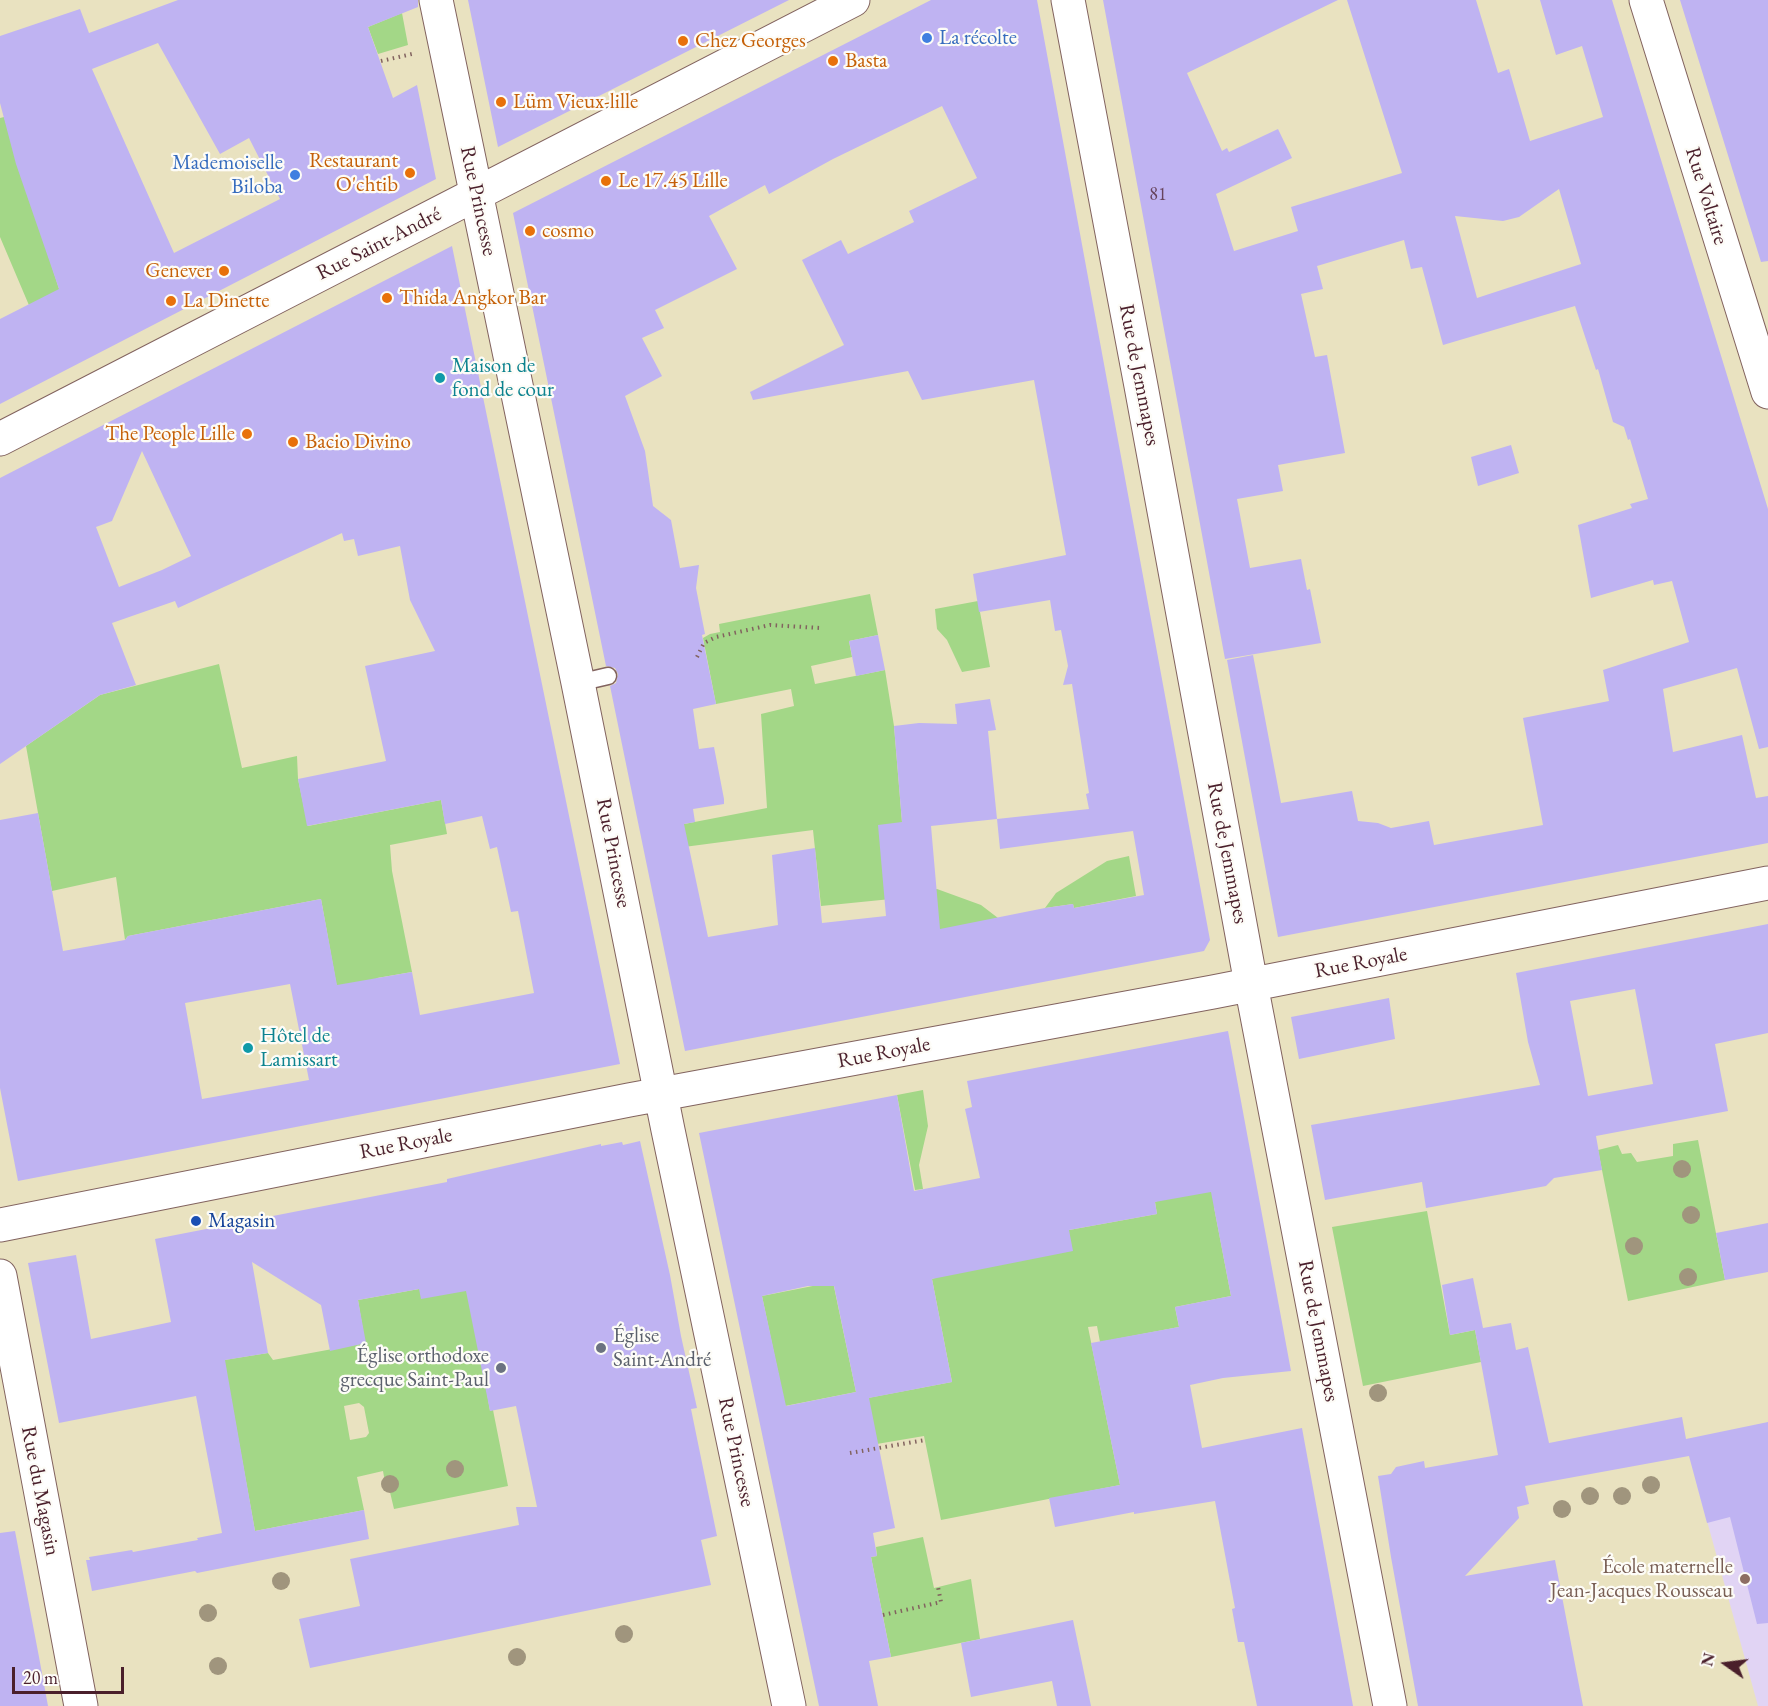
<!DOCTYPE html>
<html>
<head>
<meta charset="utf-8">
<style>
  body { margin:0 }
  #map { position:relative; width:1768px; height:1706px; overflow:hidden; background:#e9e2c0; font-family:"EB Garamond",serif }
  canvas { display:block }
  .north { position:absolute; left:1696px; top:1634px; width:60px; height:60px; -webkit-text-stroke:4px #fdfcf7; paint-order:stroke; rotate:284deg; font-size:16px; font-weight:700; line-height:24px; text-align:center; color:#4a1f2b }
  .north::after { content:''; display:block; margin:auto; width:21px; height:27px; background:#4a1f2b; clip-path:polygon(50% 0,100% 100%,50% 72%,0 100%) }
  .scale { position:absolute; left:12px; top:1667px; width:112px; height:27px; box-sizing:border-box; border:3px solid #4a1f2b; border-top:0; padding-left:8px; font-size:18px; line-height:21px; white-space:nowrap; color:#4a1f2b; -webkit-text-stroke:4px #fdfcf7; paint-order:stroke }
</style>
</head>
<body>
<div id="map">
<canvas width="1768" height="1706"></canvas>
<div class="north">N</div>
<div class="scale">20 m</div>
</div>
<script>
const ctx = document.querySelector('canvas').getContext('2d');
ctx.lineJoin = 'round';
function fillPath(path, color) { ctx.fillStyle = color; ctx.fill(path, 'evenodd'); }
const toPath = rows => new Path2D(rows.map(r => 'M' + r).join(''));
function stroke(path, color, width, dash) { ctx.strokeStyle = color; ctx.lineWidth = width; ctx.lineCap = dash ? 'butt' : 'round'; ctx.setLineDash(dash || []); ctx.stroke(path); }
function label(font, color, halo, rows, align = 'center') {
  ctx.font = font + ' "EB Garamond",serif'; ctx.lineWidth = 4.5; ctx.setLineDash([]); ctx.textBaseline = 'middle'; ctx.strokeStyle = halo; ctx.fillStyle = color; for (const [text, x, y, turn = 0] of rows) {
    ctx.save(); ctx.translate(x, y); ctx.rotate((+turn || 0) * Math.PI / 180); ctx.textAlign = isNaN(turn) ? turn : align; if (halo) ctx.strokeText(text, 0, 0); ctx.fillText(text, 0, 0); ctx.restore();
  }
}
const built = toPath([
  [1768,1465,1768,1706,1758,1706,1696,1481]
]);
const green = toPath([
  [402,13,408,45,378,54,368,27],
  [4,117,61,295,31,310,0,237,0,118],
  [870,594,878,635,849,641,852,657,811,666,815,684,885,670,894,726,902,822,891,899,821,906,813,830,684,847,679,825,767,808,761,714,794,706,791,689,716,704,703,638,710,634,720,632,719,624],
  [978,601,990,667,962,672,947,640,937,629,935,609],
  [219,664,242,768,297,756,298,779,308,826,441,800,447,834,390,845,392,871,412,972,377,978,343,1021,321,899,128,936,125,940,116,877,52,891,26,746,100,695],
  [1129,856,1136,896,1074,908,1073,904,1045,908,1056,893,1107,861],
  [937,889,981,905,998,918,911,939,907,892],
  [923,1090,928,1126,919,1165,923,1189,915,1190,897,1095],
  [1698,1140,1725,1280,1628,1301,1598,1150,1618,1145,1622,1154,1631,1153,1637,1162,1673,1156,1673,1144],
  [1225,1172,1214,1207,1231,1296,1175,1307,1179,1327,1100,1342,1097,1326,1088,1327,1120,1485,941,1520,924,1436,865,1446,857,1400,952,1382,932,1279,1069,1230,1157,1214,1155,1202],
  [1427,1211,1450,1335,1475,1330,1481,1362,1363,1386,1332,1227],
  [833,1282,856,1392,785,1406,762,1296],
  [419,1289,470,1290,490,1411,493,1410,508,1486,394,1509,389,1488,386,1488,383,1471,357,1477,364,1510,255,1531,224,1360,268,1353,273,1360,365,1343,358,1300],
  [359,1403,364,1407,369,1433,366,1437,350,1440,344,1406],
  [923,1537,934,1588,971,1579,980,1639,891,1657,871,1557,877,1556,876,1547]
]);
const building = toPath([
  [178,0,418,0,418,7,368,27,393,98,417,85,436,179,0,404,0,319,59,289,16,164,0,103,0,36,80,9,89,33],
  [158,43,220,154,249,138,280,199,174,253,92,69],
  [468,0,789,0,498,147],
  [931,0,1037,0,1210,940,1204,951,685,1051,610,686,616,683,618,674,615,668,606,666,513,213],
  [942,106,977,178,909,211,914,222,848,254,841,240,802,260,844,345,750,392,753,400,908,371,922,400,1034,380,1066,555,973,574,979,612,1050,600,1055,631,1061,630,1068,666,1063,685,1072,684,1089,793,1086,794,1089,809,997,819,988,731,996,730,990,699,955,704,957,724,919,723,894,726,902,822,878,825,886,916,822,923,815,848,772,855,778,925,708,937,684,824,695,822,693,809,724,804,724,799,714,747,699,749,693,709,716,704,702,635,705,634,696,588,699,565,680,568,671,520,653,506,645,451,625,396,662,376,642,338,664,328,655,310,737,269,709,216,765,185,769,194,833,159],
  [997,819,1000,849,1133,831,1144,895,1074,908,1073,904,1045,908,940,929,931,826],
  [1103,0,1338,0,1187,73,1222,151,1227,148,1229,152,1278,129,1292,158,1216,194,1234,251,1298,231,1291,207,1402,173,1347,0,1476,0,1498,73,1509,69,1530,141,1603,117,1582,46,1556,55,1540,0,1612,0,1768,509,1768,747,1759,749,1737,668,1663,689,1673,752,1742,735,1756,798,1768,796,1768,843,1278,937,1227,660,1253,655,1281,803,1352,791,1358,821,1378,823,1391,828,1429,821,1434,845,1543,825,1523,718,1609,701,1603,670,1689,642,1672,581,1654,585,1653,580,1591,598,1578,525,1632,508,1630,504,1648,499,1630,439,1628,440,1624,427,1613,422,1598,369,1596,370,1575,306,1443,345,1422,267,1411,269,1404,240,1317,266,1323,289,1301,294,1315,357,1327,355,1345,453,1278,465,1283,491,1237,499,1250,568,1301,559,1307,590,1310,589,1321,643,1225,659],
  [1559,189,1581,264,1477,298,1455,216,1503,221,1519,217],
  [1680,0,1768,0,1768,261,1761,262],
  [452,246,620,1064,18,1181,0,1088,0,820,38,813,63,951,125,940,128,936,321,899,337,985,412,972,420,1015,534,993,518,911,511,912,497,847,490,849,482,816,445,824,441,800,307,826,298,779,386,761,365,666,435,651,410,600,400,546,358,556,354,539,344,541,342,533,178,608,175,601,112,623,136,685,100,695,0,764,0,478],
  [142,451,191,556,162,570,119,587,96,527,112,521],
  [290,984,309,1080,202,1099,185,1003],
  [1511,445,1519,473,1478,486,1471,457],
  [878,635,885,670,856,676,849,641],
  [1768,924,1768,1033,1715,1044,1728,1111,1596,1136,1602,1170,1554,1178,1546,1186,1426,1208,1422,1182,1325,1200,1311,1125,1540,1085,1528,1042,1516,973],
  [1635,989,1653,1084,1588,1096,1570,1001],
  [1389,998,1395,1039,1299,1059,1291,1017],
  [1228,1031,1291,1371,1223,1378,1190,1385,1202,1448,1302,1428,1353,1706,1257,1706,1244,1642,1238,1642,1232,1609,1235,1608,1215,1501,1134,1514,1134,1512,1055,1527,1049,1498,1120,1485,1091,1343,1179,1327,1175,1307,1231,1296,1211,1192,1155,1202,1157,1214,1069,1230,1073,1251,932,1279,952,1382,869,1398,895,1528,873,1533,877,1556,871,1557,891,1657,869,1661,878,1706,819,1706,699,1133,897,1095,914,1191,980,1178,965,1109,972,1107,967,1081],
  [808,1286,834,1286,856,1392,786,1406,762,1296],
  [640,1141,670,1275,681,1336,697,1408,691,1409,717,1536,701,1540,711,1585,310,1668,299,1619,360,1606,350,1559,519,1525,516,1507,537,1507,516,1406,490,1411,466,1291,421,1299,419,1289,358,1300,366,1343,330,1351,321,1305,252,1262,268,1353,225,1360,255,1531,364,1510,369,1539,197,1573,195,1571,92,1591,86,1560,90,1560,89,1557,132,1550,133,1552,198,1540,197,1538,222,1533,196,1396,59,1423,28,1263,76,1255,91,1339,171,1322,155,1239,447,1182,447,1179,601,1144,601,1146,622,1142,623,1145],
  [1768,1223,1768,1272,1725,1280,1716,1233],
  [1473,1278,1483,1328,1511,1323,1516,1350,1528,1347,1549,1443,1682,1417,1686,1439,1768,1422,1768,1623,1757,1624,1730,1517,1707,1523,1689,1456,1525,1486,1529,1504,1517,1507,1519,1518,1465,1576,1555,1560,1583,1706,1418,1706,1391,1557,1378,1476,1391,1474,1396,1467,1424,1461,1425,1468,1498,1455,1475,1330,1450,1335,1442,1285],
  [15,1531,39,1657,48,1706,0,1706,0,1533],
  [1073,1620,1091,1706,1057,1706,1052,1681,971,1697,961,1643]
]);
const path = toPath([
  [381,61,412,54],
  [697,657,704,643,716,637,770,625,820,628],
  [850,1453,925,1440],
  [883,1615,941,1602,938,1587]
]);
const service = toPath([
  [578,683,608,676]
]);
const minor = toPath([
  [436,0,578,683,668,1130,789,1706],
  [1068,0,1141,386,1254,1000,1390,1706],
  [0,439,853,0],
  [0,1225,629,1100,1213,992,1768,883],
  [0,1276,81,1706]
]);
const tertiary = toPath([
  [1646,0,1768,392]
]);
const trees = [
  [1682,1169],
  [1691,1215],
  [1634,1246],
  [1688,1277],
  [1378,1393],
  [455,1469],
  [390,1484],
  [1651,1485],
  [1590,1496],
  [1622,1496],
  [1562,1509],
  [281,1581],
  [208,1613],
  [624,1634],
  [517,1657],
  [218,1666]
];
const markers = [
  [927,38,6,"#3f7fe0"],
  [683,41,6,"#e8710a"],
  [833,61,6,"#e8710a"],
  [501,102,6,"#e8710a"],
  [410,173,6,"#e8710a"],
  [295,175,6,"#3f7fe0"],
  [606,181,6,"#e8710a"],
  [530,231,6,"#e8710a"],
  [224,271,6,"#e8710a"],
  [387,298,6,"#e8710a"],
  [171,301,6,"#e8710a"],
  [440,378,6,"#0f9aa8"],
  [247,434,6,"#e8710a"],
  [293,442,6,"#e8710a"],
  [248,1048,6,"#0f9aa8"],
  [196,1221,6,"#1a4fb4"],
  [601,1348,6,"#6b7280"],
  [501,1368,6,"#6b7280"],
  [1745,1579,6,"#8d6e63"]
];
const numberNames = [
  ["81",1158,195]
];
const shopNames = [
  ["La récolte",939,38],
  ["Mademoiselle",283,163,"right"],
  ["Biloba",283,187,"right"]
];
const foodNames = [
  ["Chez Georges",695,41],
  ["Basta",845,61],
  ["Lüm Vieux-lille",513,102],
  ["Restaurant",398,161,"right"],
  ["O'chtib",398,185,"right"],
  ["Le 17.45 Lille",618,181],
  ["cosmo",542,231],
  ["Genever",212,271,"right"],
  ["Thida Angkor Bar",399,298],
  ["La Dinette",183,301],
  ["The People Lille",235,434,"right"],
  ["Bacio Divino",305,442]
];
const streetNames = [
  ["Rue Voltaire",1706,196,73],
  ["Rue Princesse",478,201,78],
  ["Rue Saint-André",379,244,-27],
  ["Rue de Jemmapes",1139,375,79],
  ["Rue Princesse",613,853,79],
  ["Rue de Jemmapes",1227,853,79],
  ["Rue Royale",1361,963,-11],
  ["Rue Royale",884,1053,-11],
  ["Rue Royale",406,1144,-11],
  ["Rue de Jemmapes",1318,1331,79],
  ["Rue Princesse",736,1452,78],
  ["Rue du Magasin",40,1491,79]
];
const cultureNames = [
  ["Maison de",452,366],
  ["fond de cour",452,390],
  ["Hôtel de",260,1036],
  ["Lamissart",260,1060]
];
const transitNames = [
  ["Magasin",208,1221]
];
const worshipNames = [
  ["Église",613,1336],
  ["Saint-André",613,1360],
  ["Église orthodoxe",489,1356,"right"],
  ["grecque Saint-Paul",489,1380,"right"]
];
const educationNames = [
  ["École maternelle",1733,1567],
  ["Jean-Jacques Rousseau",1733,1591]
];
fillPath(built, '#e1d4f4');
fillPath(green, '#a3d787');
fillPath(building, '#bfb3f2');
stroke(service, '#82635f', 19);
stroke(minor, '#82635f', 35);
stroke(tertiary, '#82635f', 35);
stroke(path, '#82635f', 4, [1.5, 4.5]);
stroke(service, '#fff', 16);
stroke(minor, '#fff', 33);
stroke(tertiary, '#fff', 33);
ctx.fillStyle = '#a0957d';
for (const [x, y] of trees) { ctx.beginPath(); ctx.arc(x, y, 9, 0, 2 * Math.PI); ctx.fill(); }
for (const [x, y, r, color] of markers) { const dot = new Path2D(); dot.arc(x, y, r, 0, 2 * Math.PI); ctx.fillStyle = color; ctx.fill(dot); stroke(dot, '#fdfcf7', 2); }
label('18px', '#67445d', null, numberNames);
label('21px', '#366cbe', '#fdfcf7', shopNames, 'left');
label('21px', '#c56008', '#fdfcf7', foodNames, 'left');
label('21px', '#4a1f2b', '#fdfcf7', streetNames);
label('21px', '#0d838f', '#fdfcf7', cultureNames, 'left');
label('21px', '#164399', '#fdfcf7', transitNames, 'left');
label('21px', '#5b616d', '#fdfcf7', worshipNames, 'left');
label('21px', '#785e54', '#fdfcf7', educationNames, 'right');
</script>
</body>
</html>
